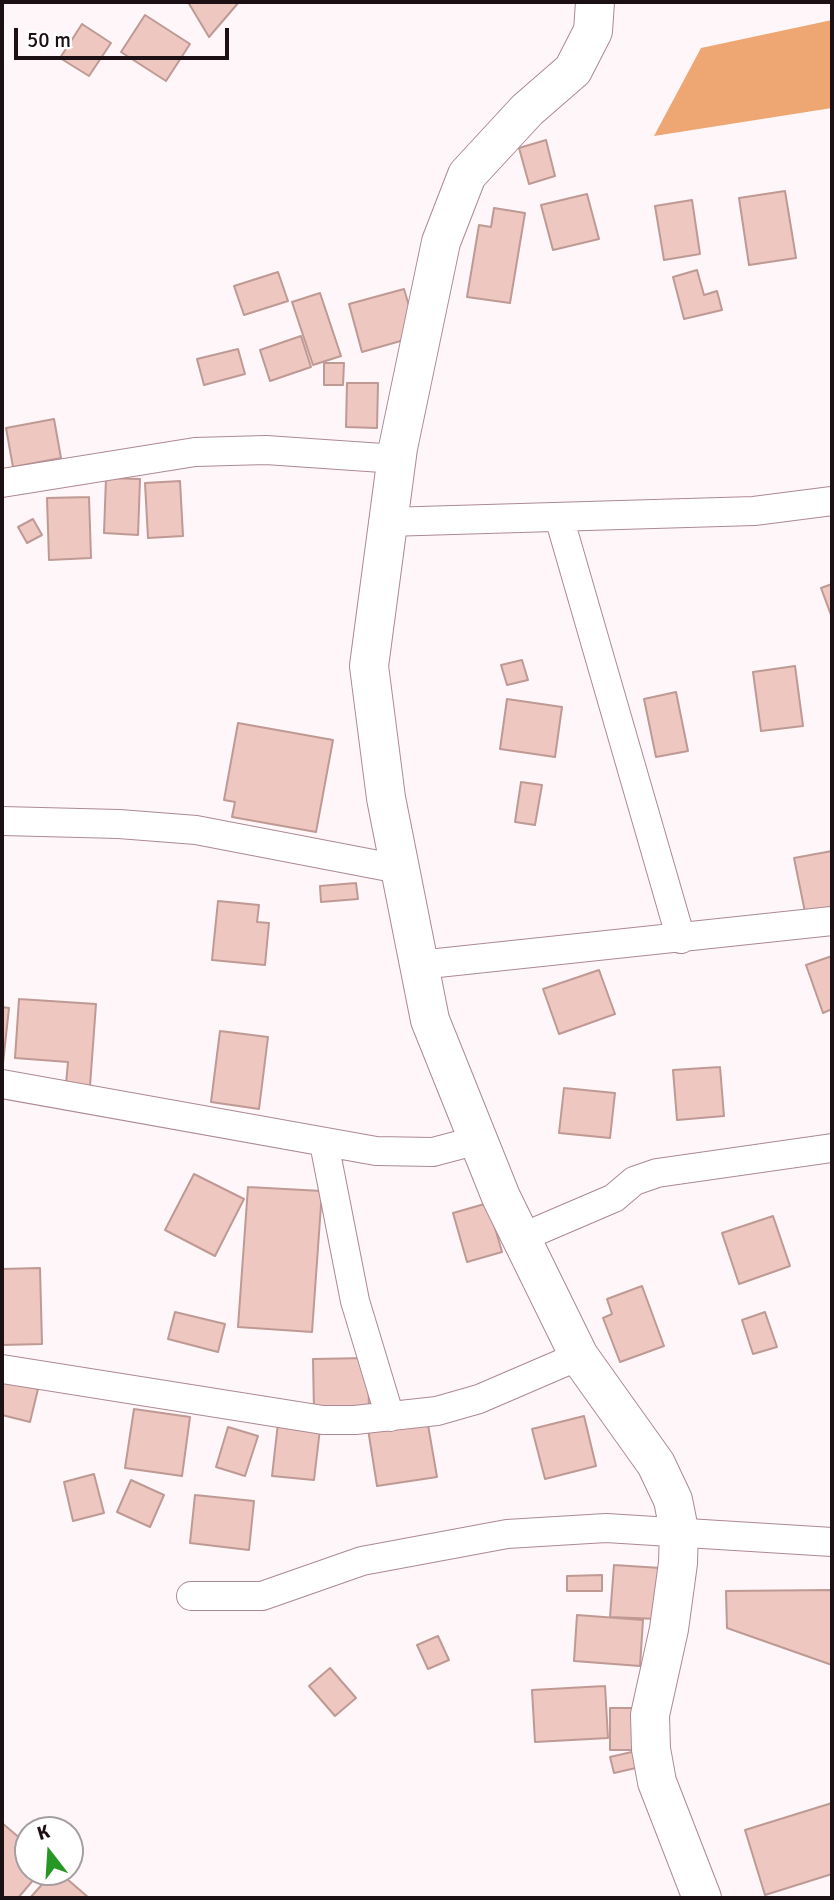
<!DOCTYPE html>
<html>
<head>
<meta charset="utf-8">
<style>
  body { margin:0 }
  #map { position:relative; width:834px; height:1900px; overflow:hidden; background:#fef6f8; font-family:Signika,sans-serif }
  canvas { display:block }
  .frame { position:absolute; inset:0; border:4px solid #1d1014; pointer-events:none }
  .north { position:absolute; left:14px; top:1816px; width:70px; height:70px; box-sizing:border-box; background:#fff; border:2px solid #a59fa1; border-radius:50%; rotate:343deg; font-size:19px; font-weight:700; line-height:28px; text-align:center; color:#1d1014 }
  .north::after { content:''; display:block; margin:auto; width:24px; height:32px; background:#279724; clip-path:polygon(50% 0,100% 100%,50% 72%,0 100%) }
  .scale { position:absolute; left:14px; top:28px; width:215px; height:32px; box-sizing:border-box; border:4px solid #1d1014; border-top:0; padding-left:9px; font-size:21px; line-height:24px; white-space:nowrap; color:#1d1014; -webkit-text-stroke:5px #fff; paint-order:stroke }
</style>
</head>
<body>
<div id="map">
<canvas width="834" height="1900"></canvas>
<div class="frame"></div>
<div class="north">K</div>
<div class="scale">50 m</div>
</div>
<script>
const ctx = document.querySelector('canvas').getContext('2d');
ctx.lineJoin = 'round';
function fillPath(path, color) { ctx.fillStyle = color; ctx.fill(path, 'evenodd'); }
const toPath = rows => new Path2D(rows.map(r => 'M' + r).join(''));
function stroke(path, color, width, dash) { ctx.strokeStyle = color; ctx.lineWidth = width; ctx.lineCap = dash ? 'butt' : 'round'; ctx.setLineDash(dash || []); ctx.stroke(path); }
const forest = toPath([
  [832,20,832,108,654,136,701,48]
]);
const building = toPath([
  [188,2,239,2,209,37,188,2],
  [145,15,190,44,166,81,121,52,145,15],
  [82,24,111,43,89,76,60,58,82,24],
  [546,140,555,176,529,184,519,148,546,140],
  [785,191,796,258,749,265,739,198,785,191],
  [587,194,599,239,553,250,541,205,587,194],
  [692,200,700,254,664,260,655,206,692,200],
  [494,208,525,213,510,303,467,297,479,225,491,227,494,208],
  [697,270,704,295,717,291,722,310,684,319,673,277,697,270],
  [278,272,288,301,244,315,234,286,278,272],
  [404,289,418,336,362,352,349,304,404,289],
  [320,293,341,356,313,365,292,302,320,293],
  [301,336,311,367,270,381,260,350,301,336],
  [238,349,245,374,204,385,197,359,238,349],
  [324,363,344,363,343,385,324,385,324,363],
  [347,383,378,383,377,428,346,427,347,383],
  [54,419,61,458,13,467,6,428,54,419],
  [106,478,140,479,138,535,104,533,106,478],
  [180,481,183,536,148,538,145,483,180,481],
  [89,497,91,558,49,560,47,498,89,497],
  [33,519,42,535,27,543,18,527,33,519],
  [832,584,832,615,831,615,821,588,832,584],
  [522,660,528,680,507,685,501,665,522,660],
  [795,666,803,726,761,731,753,672,795,666],
  [676,692,688,751,656,757,644,699,676,692],
  [507,699,562,707,555,757,500,749,507,699],
  [238,723,333,740,316,832,232,817,235,802,224,800,238,723],
  [521,782,542,785,535,825,515,822,521,782],
  [832,851,832,912,806,917,794,858,832,851],
  [356,883,358,899,321,902,320,886,356,883],
  [218,901,259,905,257,922,269,923,265,965,212,960,218,901],
  [832,956,832,1009,823,1013,806,965,832,956],
  [599,970,615,1014,559,1034,543,989,599,970],
  [19,999,96,1004,90,1086,66,1084,68,1062,15,1058,19,999],
  [2,1007,9,1008,3,1063,2,1063,2,1007],
  [220,1031,268,1037,259,1109,211,1102,220,1031],
  [720,1067,724,1116,677,1120,673,1070,720,1067],
  [564,1088,615,1093,610,1138,559,1133,564,1088],
  [194,1174,244,1199,215,1256,165,1230,194,1174],
  [248,1187,322,1191,312,1332,238,1327,248,1187],
  [488,1203,502,1252,467,1262,453,1213,488,1203],
  [773,1216,790,1266,739,1284,722,1233,773,1216],
  [40,1268,42,1344,2,1345,2,1269,40,1268],
  [642,1286,664,1346,620,1362,603,1318,612,1314,607,1299,642,1286],
  [175,1312,225,1324,218,1352,168,1339,175,1312],
  [765,1312,777,1347,753,1354,742,1320,765,1312],
  [368,1358,369,1411,314,1412,313,1359,368,1358],
  [2,1380,38,1389,30,1422,2,1415,2,1380],
  [134,1409,190,1417,182,1476,125,1468,134,1409],
  [584,1416,596,1466,545,1479,532,1429,584,1416],
  [427,1419,437,1477,377,1486,368,1429,427,1419],
  [278,1423,320,1429,314,1480,272,1476,278,1423],
  [228,1427,258,1436,245,1476,216,1467,228,1427],
  [94,1474,104,1513,73,1521,64,1482,94,1474],
  [131,1480,164,1495,150,1527,117,1512,131,1480],
  [195,1495,254,1501,249,1550,190,1543,195,1495],
  [614,1565,661,1568,658,1619,610,1617,614,1565],
  [602,1575,602,1591,567,1591,567,1576,602,1575],
  [832,1590,832,1665,727,1628,726,1591,832,1590],
  [577,1615,643,1620,640,1666,574,1661,577,1615],
  [438,1636,449,1660,428,1669,417,1645,438,1636],
  [330,1668,356,1698,335,1716,309,1686,330,1668],
  [605,1686,608,1738,535,1742,532,1690,605,1686],
  [610,1708,638,1708,638,1750,610,1750,610,1708],
  [636,1751,640,1767,614,1773,610,1757,636,1751],
  [832,1803,832,1874,765,1895,745,1830,832,1803],
  [2,1823,28,1845,28,1872,40,1872,18,1898,2,1898,2,1823],
  [53,1872,59,1872,89,1898,30,1898,53,1872]
]);
const street = toPath([
  [2,483,195,452,266,450,397,459],
  [559,517,681,939],
  [387,522,754,511,832,501],
  [2,821,119,824,196,830,399,869],
  [419,965,832,921],
  [2,1084,376,1151,433,1152,478,1140],
  [324,1143,355,1301,390,1417],
  [523,1237,614,1198,634,1181,657,1173,832,1148],
  [2,1369,323,1420,355,1420,437,1411,479,1399,579,1356],
  [191,1596,262,1596,362,1561,507,1534,606,1528,832,1542]
]);
const secondary = toPath([
  [595,2,593,31,573,70,527,110,467,175,441,242,398,448,369,666,386,798,430,1020,501,1197,579,1356,656,1464,673,1500,679,1530,678,1563,669,1629,650,1715,651,1749,657,1782,702,1898]
]);
fillPath(forest, '#eea772');
fillPath(building, '#efc7c1');
stroke(building, '#bf9994', 2);
stroke(street, '#ad8993', 30);
stroke(secondary, '#ad8993', 40);
stroke(street, '#fff', 28);
stroke(secondary, '#fff', 38);
</script>
</body>
</html>
